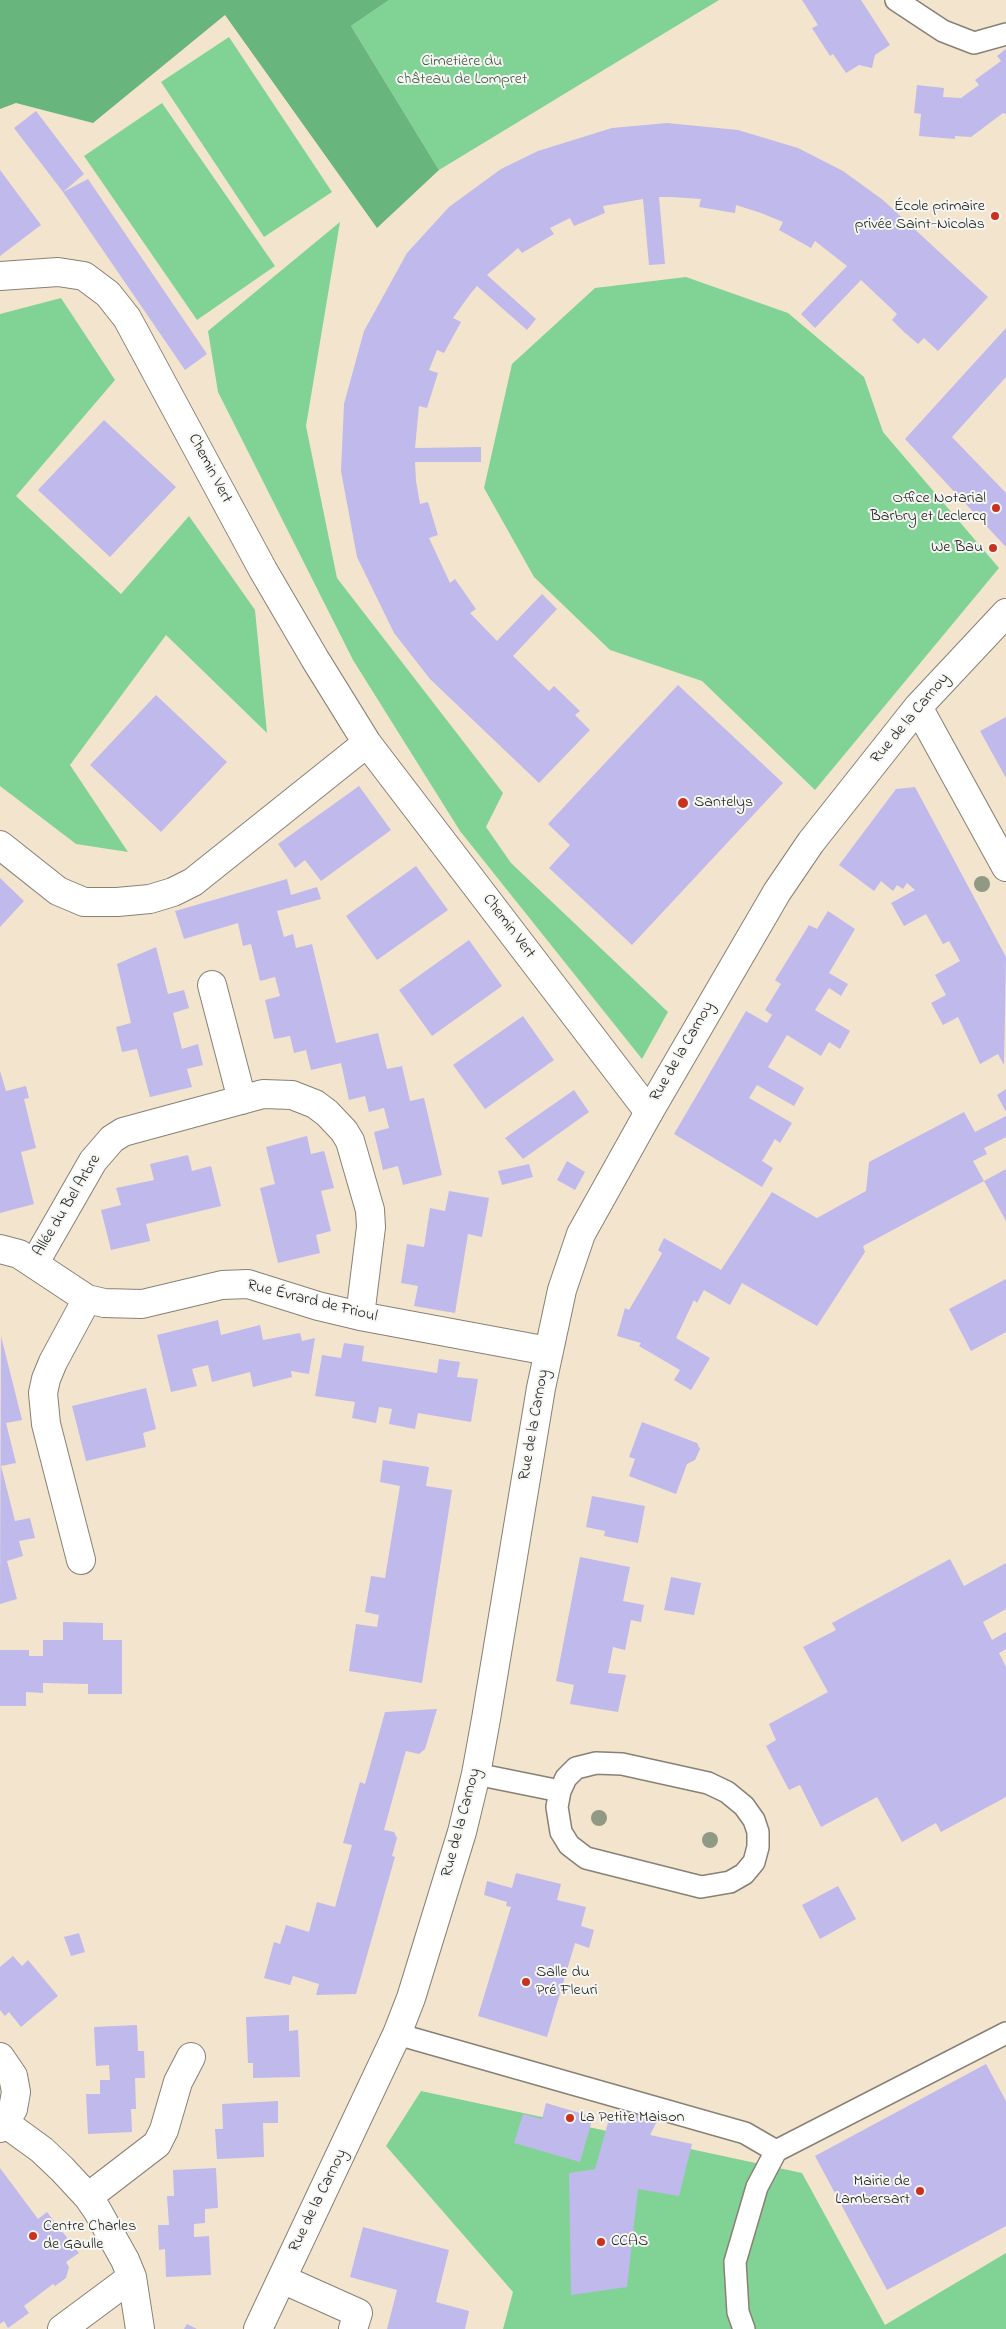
<!DOCTYPE html>
<html>
<head>
<meta charset="utf-8">
<style>
  body { margin:0 }
  canvas { display:block; background:#f3e4ce }
</style>
</head>
<body>
<canvas width="1006" height="2329"></canvas>
<script>
const ctx = document.querySelector('canvas').getContext('2d');
ctx.lineJoin = 'round';
function fillPath(path, color) { ctx.fillStyle = color; ctx.fill(path, 'evenodd'); }
const toPath = rows => new Path2D(rows.map(r => 'M' + r).join(''));
function stroke(path, color, width, dash) { ctx.strokeStyle = color; ctx.lineWidth = width; ctx.lineCap = dash ? 'butt' : 'round'; ctx.setLineDash(dash || []); ctx.stroke(path); }
function label(font, color, halo, rows, align = 'center') {
  ctx.font = font + ' "Indie Flower",sans-serif'; ctx.lineWidth = 4; ctx.setLineDash([]); ctx.textBaseline = 'middle'; ctx.strokeStyle = halo; ctx.fillStyle = color; for (const [text, x, y, turn = 0] of rows) {
    ctx.save(); ctx.translate(x, y); ctx.rotate((+turn || 0) * Math.PI / 180); ctx.textAlign = isNaN(turn) ? turn : align; if (halo) ctx.strokeText(text, 0, 0); ctx.fillText(text, 0, 0); ctx.restore();
  }
}
const green = toPath([
  [389,0,719,0,439,170,351,26],
  [229,37,332,192,264,237,161,82],
  [162,103,275,266,197,320,84,156],
  [340,222,306,426,337,578,503,793,486,827,511,863,668,1012,642,1059,460,831,353,660,218,392,208,331],
  [686,277,788,313,864,377,883,432,999,568,815,790,702,681,610,650,534,577,484,488,512,364,595,288],
  [61,298,115,380,16,496,121,594,189,516,255,610,267,733,166,635,70,765,128,852,76,844,0,786,0,314],
  [421,2091,802,2173,885,2325,1006,2253,1006,2329,503,2329,513,2292,386,2146]
]);
const forest = toPath([
  [0,0,389,0,351,26,439,170,377,228,225,15,93,123,16,103,0,109]
]);
const building = toPath([
  [802,0,861,0,890,45,875,55,872,68,859,65,846,73,833,54,830,56,812,28,818,25],
  [1006,49,1006,114,1003,113,971,137,955,136,955,139,919,136,921,114,914,113,917,85,944,88,943,97,961,98,979,85,975,80,1001,61,997,56],
  [36,111,84,174,63,192,14,128],
  [667,123,738,130,798,148,843,171,883,200,988,297,938,351,924,338,918,344,904,332,892,320,897,314,861,280,815,328,801,314,847,266,815,241,811,248,779,230,783,222,761,213,736,205,735,213,699,207,701,199,671,197,659,197,665,264,649,265,643,199,603,206,605,213,574,226,570,218,550,228,554,234,522,253,518,248,487,275,536,319,527,330,477,286,471,293,453,318,461,322,444,353,437,350,429,370,438,373,427,408,419,406,415,448,481,447,481,462,415,462,416,481,420,504,428,502,438,535,429,538,450,583,455,579,476,609,470,613,497,641,542,594,557,609,513,656,549,691,554,686,580,711,575,715,590,730,539,783,430,679,394,633,357,557,341,471,344,404,364,331,407,253,449,207,501,169,538,151,612,128],
  [0,170,41,225,0,256],
  [88,179,207,354,185,370,63,192],
  [1006,328,1006,377,952,437,1006,493,1006,547,905,439],
  [104,420,176,487,110,557,38,490],
  [678,685,783,783,632,945,549,868,570,845,548,824],
  [156,695,227,762,161,832,90,765],
  [1006,717,1006,778,980,731],
  [359,786,391,830,321,881,305,860,295,868,278,844],
  [915,787,1006,957,1004,1065,998,1054,980,1064,958,1017,943,1025,931,1003,946,995,935,975,960,961,949,941,943,944,926,914,904,926,891,903,915,890,907,883,903,889,897,885,893,891,881,881,874,891,839,865,896,789],
  [416,866,448,910,377,960,346,916],
  [0,878,24,901,0,927],
  [287,879,291,895,317,887,321,899,277,911,284,937,293,934,296,948,312,944,336,1043,378,1033,387,1069,402,1066,410,1101,424,1098,442,1175,403,1185,398,1166,383,1170,374,1132,389,1128,384,1108,369,1112,365,1096,349,1100,341,1063,311,1070,306,1050,294,1053,290,1036,274,1039,265,1000,280,996,275,977,260,981,251,944,243,946,238,923,184,939,175,911],
  [828,911,855,929,829,973,848,984,841,996,829,988,815,1010,850,1031,840,1049,829,1042,821,1056,787,1035,768,1067,804,1088,794,1106,757,1085,749,1098,792,1123,780,1143,775,1139,762,1161,773,1168,762,1187,674,1134,746,1011,767,1023,772,1015,765,1010,781,984,775,980,809,925,817,929],
  [469,940,502,986,432,1036,399,990],
  [156,947,168,994,184,990,189,1008,173,1013,182,1049,198,1044,203,1065,187,1069,192,1087,150,1097,137,1049,122,1052,116,1027,131,1023,117,964],
  [523,1016,554,1060,485,1109,453,1065],
  [0,1071,6,1091,26,1086,29,1098,24,1099,36,1148,21,1152,34,1204,0,1213],
  [1006,1089,1006,1112,997,1095],
  [574,1090,589,1112,523,1159,505,1138],
  [964,1112,975,1132,1006,1116,1006,1137,984,1148,987,1154,973,1161,984,1181,1006,1169,1006,1221,984,1181,863,1246,865,1252,817,1326,742,1283,730,1305,704,1290,697,1303,694,1300,676,1338,710,1358,691,1390,674,1380,680,1370,639,1346,641,1343,617,1336,625,1308,629,1310,659,1259,662,1253,658,1250,664,1238,721,1270,772,1192,817,1218,866,1191,869,1162],
  [307,1136,311,1154,324,1151,325,1154,334,1188,321,1191,331,1231,316,1235,320,1253,278,1263,260,1188,275,1184,266,1147],
  [188,1155,192,1171,211,1166,221,1206,146,1224,150,1241,111,1250,101,1210,121,1205,116,1188,154,1180,150,1164],
  [567,1161,585,1172,575,1190,557,1180],
  [529,1164,533,1177,502,1185,498,1171],
  [449,1191,489,1198,482,1237,468,1234,455,1313,414,1306,418,1286,401,1283,407,1244,424,1247,430,1208,445,1211],
  [1006,1279,1006,1332,971,1351,949,1309],
  [218,1320,221,1335,260,1325,263,1340,300,1333,302,1341,315,1338,309,1374,291,1371,292,1377,253,1387,250,1372,212,1382,208,1365,192,1369,197,1386,171,1392,157,1335],
  [1,1336,22,1420,6,1423,16,1463,1,1466,15,1521,30,1518,35,1538,19,1541,23,1556,7,1561,17,1599,0,1604],
  [344,1343,364,1346,362,1361,437,1373,439,1359,460,1362,457,1377,478,1379,471,1422,418,1413,415,1429,389,1424,392,1409,379,1407,376,1423,352,1418,355,1402,315,1396,322,1355,341,1358],
  [146,1388,156,1429,143,1433,146,1447,86,1461,72,1406],
  [642,1422,697,1443,700,1449,695,1460,687,1464,676,1494,629,1476,635,1459,629,1457],
  [383,1460,429,1467,426,1486,452,1490,422,1683,349,1671,356,1624,377,1627,379,1615,365,1612,371,1576,385,1578,400,1486,380,1482],
  [592,1496,645,1506,638,1543,604,1536,605,1531,586,1527],
  [580,1557,630,1567,623,1601,644,1605,641,1622,631,1620,625,1650,613,1647,608,1673,626,1675,618,1712,570,1704,574,1685,556,1681],
  [950,1559,964,1586,1006,1563,1006,1609,983,1622,992,1640,1006,1632,1006,1649,999,1653,1006,1667,1006,1797,941,1832,936,1823,902,1842,877,1797,821,1827,800,1785,789,1790,766,1746,776,1740,769,1724,828,1692,803,1647,836,1630,832,1623],
  [671,1577,701,1583,694,1615,664,1610],
  [63,1622,103,1623,103,1640,122,1640,122,1694,88,1694,88,1684,43,1683,43,1693,26,1692,26,1706,0,1706,0,1650,29,1650,29,1656,43,1656,43,1640,63,1640],
  [437,1709,425,1749,419,1754,406,1751,403,1761,384,1830,394,1832,397,1838,392,1856,395,1857,356,1994,316,1995,319,1984,293,1976,290,1985,264,1978,274,1942,280,1944,286,1925,309,1932,317,1902,335,1907,352,1845,343,1843,360,1782,365,1784,385,1712],
  [516,1873,561,1884,557,1900,586,1907,581,1926,594,1930,589,1948,575,1943,547,2037,478,2016,511,1907,506,1906,507,1902,484,1895,487,1881,512,1888],
  [838,1886,856,1919,820,1939,802,1905],
  [79,1933,85,1952,71,1956,64,1937],
  [13,1956,22,1966,28,1960,58,1996,21,2027,9,2012,5,2016,0,2010,0,1967],
  [289,2015,289,2031,298,2030,300,2077,253,2078,253,2063,248,2063,246,2017],
  [137,2025,138,2051,144,2051,145,2078,135,2078,136,2109,131,2109,132,2132,88,2134,86,2094,100,2094,100,2080,110,2080,109,2065,96,2066,94,2027],
  [986,2064,1006,2101,1006,2226,887,2290,815,2156],
  [278,2101,278,2123,263,2123,264,2157,217,2159,215,2129,223,2129,222,2104],
  [546,2103,593,2117,580,2162,514,2143,523,2114,542,2119],
  [629,2110,658,2119,650,2135,692,2144,679,2196,638,2189,627,2287,571,2295,569,2173,595,2169,609,2119,625,2124],
  [0,2168,38,2219,47,2212,79,2253,66,2262,69,2267,66,2278,55,2286,53,2284,24,2306,29,2313,8,2328,4,2321,0,2324],
  [216,2168,218,2208,205,2209,205,2223,194,2224,194,2237,209,2236,211,2275,166,2277,165,2249,159,2250,158,2225,169,2225,167,2196,174,2196,173,2170],
  [363,2227,449,2250,436,2302,469,2311,465,2329,387,2329,397,2290,350,2277],
  [187,2324,197,2329,184,2329]
]);
const lane = toPath([
  [896,0,943,31,974,43,1006,34],
  [476,1774,560,1791,557,1807,561,1832,569,1845,586,1858,701,1887,730,1882,744,1874,754,1862,758,1847,758,1832,754,1820,744,1806,727,1792,708,1783,622,1764,596,1763,576,1768,566,1778,560,1791],
  [397,2034,745,2133,776,2151],
  [744,2329,738,2312,735,2262,757,2187,776,2151,1006,2033]
]);
const street = toPath([
  [0,276,58,272,84,276,108,294,127,318,263,570,315,659,367,743,649,1112],
  [0,845,58,891,84,902,117,902,150,899,173,892,193,882,367,743],
  [212,985,242,1100],
  [0,1249,19,1254,87,1299,104,1303,142,1304,222,1285,248,1284,318,1306,360,1316,548,1351],
  [34,1264,93,1161,112,1139,123,1132,263,1094,292,1095,315,1104,327,1113,344,1131,350,1141,370,1210,371,1227,360,1316],
  [81,1560,46,1424,43,1393,46,1379,53,1362,87,1299],
  [0,2057,13,2076,16,2092,13,2109,0,2128],
  [5,2123,42,2150,62,2169,88,2197,97,2210,125,2260,132,2277,140,2329],
  [88,2197,157,2144,164,2130,178,2082,191,2057],
  [282,2279,358,2313,353,2329],
  [62,2329,132,2277]
]);
const secondary = toPath([
  [918,707,1006,867],
  [258,2329,397,2034,411,1998,462,1832,476,1774,486,1719,541,1388,562,1290,581,1234,649,1112,777,892,811,842,918,707,1006,613]
]);
const trees = [
  [982,884],
  [599,1818],
  [710,1840]
];
const markers = [
  [995,216,5,"#c8321e"],
  [996,508,5,"#c8321e"],
  [993,548,5,"#c8321e"],
  [683,803,6,"#c8321e"],
  [526,1982,5,"#c8321e"],
  [570,2118,5,"#c8321e"],
  [920,2191,5,"#c8321e"],
  [33,2236,5,"#c8321e"],
  [601,2242,5,"#c8321e"]
];
const parkNames = [
  ["Cimetière du",462,62],
  ["château de Lompret",462,80]
];
const poiNames = [
  ["École primaire",985,207,"right"],
  ["privée Saint-Nicolas",985,225,"right"],
  ["Office Notarial",986,499,"right"],
  ["Barbry et Leclercq",986,517,"right"],
  ["We Bau",983,548,"right"],
  ["Santelys",694,803],
  ["Salle du",536,1973],
  ["Pré Fleuri",536,1991],
  ["La Petite Maison",580,2118],
  ["Mairie de",910,2182,"right"],
  ["Lambersart",910,2200,"right"],
  ["Centre Charles",43,2227],
  ["de Gaulle",43,2245],
  ["CCAS",611,2242]
];
const streetNames = [
  ["Chemin Vert",209,469,62],
  ["Rue de la Carnoy",911,719,-50],
  ["Chemin Vert",508,927,53],
  ["Rue de la Carnoy",683,1052,-60],
  ["Allée du Bel Arbre",68,1206,-59],
  ["Rue Évrard de Frioul",312,1302,14],
  ["Rue de la Carnoy",535,1425,-80],
  ["Rue de la Carnoy",462,1823,-75],
  ["Rue de la Carnoy",319,2201,-64]
];
fillPath(green, '#81d395');
fillPath(forest, '#68b57e');
fillPath(building, '#c0b9eb');
stroke(lane, '#888075', 24);
stroke(street, '#888075', 30);
stroke(secondary, '#888075', 30);
stroke(lane, '#fff', 21);
stroke(street, '#fff', 28);
stroke(secondary, '#fff', 28);
ctx.fillStyle = '#909983';
for (const [x, y] of trees) { ctx.beginPath(); ctx.arc(x, y, 8, 0, 2 * Math.PI); ctx.fill(); }
for (const [x, y, r, color] of markers) { const dot = new Path2D(); dot.arc(x, y, r, 0, 2 * Math.PI); ctx.fillStyle = color; ctx.fill(dot); stroke(dot, '#f6f6f2', 2); }
label('16px', '#3f5c46', '#f6f6f2', parkNames);
label('16px', '#1c1c1c', '#f6f6f2', poiNames, 'left');
label('16px', '#1c1c1c', '#f6f6f2', streetNames);
</script>
</body>
</html>
